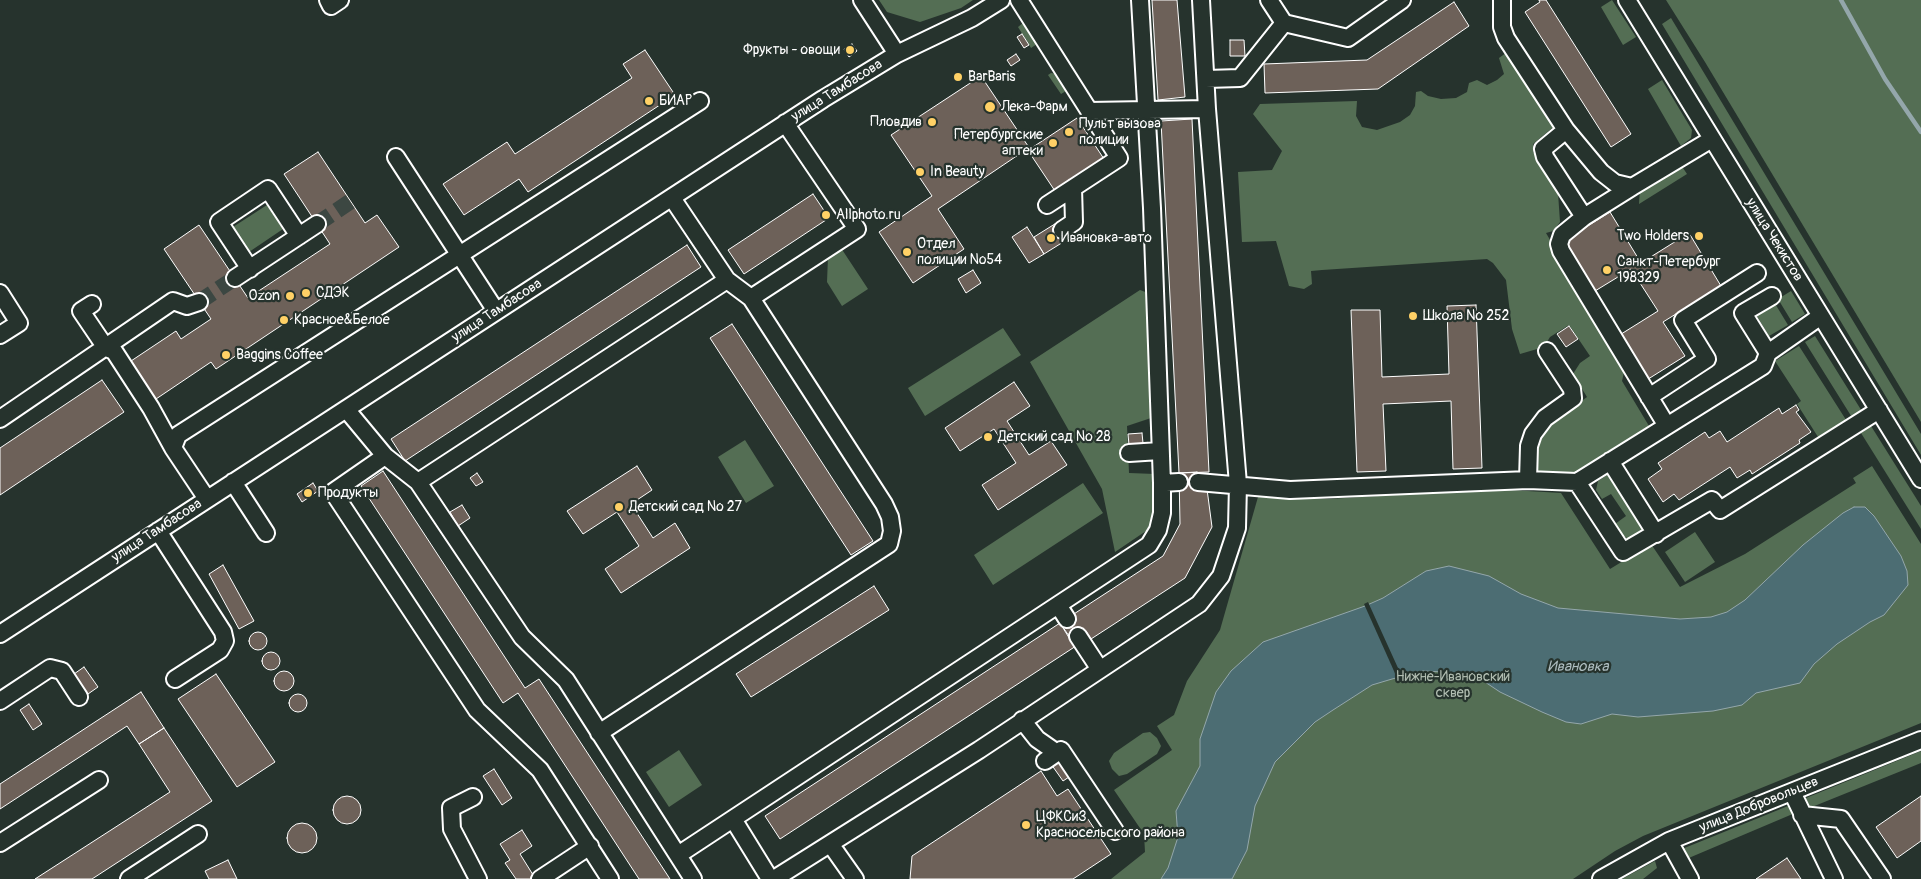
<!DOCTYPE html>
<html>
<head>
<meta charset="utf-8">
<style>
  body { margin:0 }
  canvas { display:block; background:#26332d }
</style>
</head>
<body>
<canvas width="1921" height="879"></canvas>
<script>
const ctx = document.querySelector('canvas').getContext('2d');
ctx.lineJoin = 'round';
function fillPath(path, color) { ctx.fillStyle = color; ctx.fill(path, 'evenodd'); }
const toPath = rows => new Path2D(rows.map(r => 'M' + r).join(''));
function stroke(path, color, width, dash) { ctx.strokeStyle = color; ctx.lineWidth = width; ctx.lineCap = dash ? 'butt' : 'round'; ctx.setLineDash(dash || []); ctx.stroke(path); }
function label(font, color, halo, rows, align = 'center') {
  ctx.font = font + ' Pangolin,sans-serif'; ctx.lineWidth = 4.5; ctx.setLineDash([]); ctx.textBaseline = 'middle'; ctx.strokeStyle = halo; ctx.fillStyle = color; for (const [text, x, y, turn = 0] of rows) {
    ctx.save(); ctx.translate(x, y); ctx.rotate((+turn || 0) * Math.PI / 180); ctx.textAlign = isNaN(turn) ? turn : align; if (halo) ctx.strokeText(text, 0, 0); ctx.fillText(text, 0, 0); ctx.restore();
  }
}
const green = toPath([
  [879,0,973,0,961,8,920,22,887,12],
  [1612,0,1636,37,1623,45,1601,7],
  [1666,0,1921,0,1921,422,1705,62],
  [1671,18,1921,434,1921,455,1662,24],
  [1023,23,1028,23,1040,42,1031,48,1018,27],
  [1510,50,1557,124,1533,144,1533,152,1558,193,1560,222,1553,231,1546,233,1625,368,1622,381,1649,426,1648,429,1571,478,1536,478,1536,461,1543,429,1587,397,1573,374,1580,363,1590,356,1569,325,1550,337,1544,347,1520,354,1512,329,1506,280,1493,263,1487,259,1322,270,1311,271,1312,284,1304,289,1289,286,1276,241,1242,242,1238,172,1272,170,1282,151,1253,114,1260,104,1357,101,1356,116,1362,127,1377,130,1400,122,1410,115,1415,106,1416,92,1421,91,1428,96,1441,99,1456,98,1467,92,1469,83,1477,80,1487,85,1497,80,1504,74,1499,58],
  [1051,73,1057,74,1071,88,1061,94,1048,75],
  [1662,80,1692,130,1691,138,1681,146,1648,89],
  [1679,162,1687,174,1639,204,1640,187],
  [267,205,283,229,249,252,233,227],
  [841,248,868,289,842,306,827,282,828,257],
  [1140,290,1148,293,1154,417,1127,426,1129,473,1155,474,1157,514,1146,531,1115,552,1102,489,1030,362],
  [1791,291,1805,314,1792,322,1778,299],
  [1774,302,1788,325,1769,336,1755,313],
  [1003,328,1021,355,925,416,908,388],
  [1815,336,1863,413,1853,419,1805,342],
  [1799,346,1848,423,1820,440,1797,404,1801,401,1775,361],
  [1871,426,1921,506,1921,529,1861,433],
  [745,440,774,486,746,503,718,457],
  [1872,466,1921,544,1921,723,1643,836,1615,851,1573,879,1111,879,1145,852,1144,834,1114,790,1172,750,1157,726,1174,715,1187,681,1220,630,1258,497,1328,499,1494,489,1561,493,1610,569,1651,544,1680,587,1745,554,1856,483,1853,478],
  [1607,475,1613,476,1644,529,1643,534,1631,541,1621,534,1615,524,1626,516,1611,494,1602,499,1596,490,1598,481],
  [1083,483,1103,513,993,585,974,555],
  [1695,532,1715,562,1685,582,1665,552],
  [1150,732,1157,738,1161,746,1157,754,1127,774,1119,776,1112,769,1109,761,1114,753,1143,733],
  [679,750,702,785,669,807,646,772],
  [1921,751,1921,763,1807,809,1806,798],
  [1788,806,1795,813,1684,860,1682,849],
  [1655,861,1657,868,1643,879,1622,879]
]);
const water = toPath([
  [1854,507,1865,507,1874,516,1901,556,1907,571,1908,585,1884,615,1870,622,1837,644,1814,664,1800,683,1756,693,1742,705,1713,711,1638,717,1612,714,1581,724,1566,722,1542,712,1500,692,1479,678,1443,672,1423,671,1392,679,1372,685,1333,710,1315,722,1275,762,1255,806,1247,850,1232,879,1161,879,1168,868,1178,837,1176,811,1200,766,1200,739,1216,692,1231,671,1263,642,1365,606,1383,598,1426,571,1449,566,1489,576,1521,594,1558,608,1680,619,1711,617,1727,612,1745,600,1803,545,1843,513,1854,507]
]);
const pier = toPath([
  [1368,602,1403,679,1398,680,1364,604]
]);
const stream = toPath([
  [1841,0,1885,79,1921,132]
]);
const building = toPath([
  [1152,0,1177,0,1185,97,1158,100,1152,0],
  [1539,0,1546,0,1631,134,1611,147,1525,12,1540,2,1539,0],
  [1454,2,1469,26,1378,89,1265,93,1264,64,1367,60,1454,2],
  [1022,34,1029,45,1024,48,1017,37,1022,34],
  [1230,40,1244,40,1245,56,1230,56,1230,40],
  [852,44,857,51,849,57,844,49,852,44],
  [645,50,675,95,528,192,519,179,464,215,443,184,507,142,515,154,632,78,623,64,645,50],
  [1016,54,1020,60,1011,66,1007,60,1016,54],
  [981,76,1030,149,1077,118,1104,159,1055,191,1027,149,938,209,964,249,913,283,879,232,932,196,891,135,981,76],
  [1192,119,1209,472,1179,473,1161,121,1192,119],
  [318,152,365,223,377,215,399,247,216,369,211,362,156,399,131,361,176,331,181,339,211,319,164,249,199,225,248,298,330,244,284,174,318,152],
  [813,194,829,218,744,274,728,250,813,194],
  [1610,212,1641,263,1689,233,1721,286,1663,322,1685,356,1645,381,1618,336,1658,311,1631,269,1595,291,1564,241,1610,212],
  [1058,222,1068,239,1044,254,1034,237,1058,222],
  [1027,227,1044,254,1029,263,1012,237,1027,227],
  [687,245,701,267,405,461,391,439,687,245],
  [973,270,981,283,966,293,958,279,973,270],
  [1476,305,1482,468,1453,469,1451,401,1383,404,1386,471,1357,472,1351,310,1380,310,1382,377,1449,374,1447,306,1476,305],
  [732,324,873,541,851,555,710,338,732,324],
  [1569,326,1578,339,1566,347,1557,334,1569,326],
  [102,380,124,412,0,495,0,448,102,380],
  [1014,382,1030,406,1007,421,1029,455,1051,441,1067,465,998,510,982,485,1016,463,994,429,960,451,945,428,1014,382],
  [1796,405,1799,410,1796,412,1811,432,1799,440,1800,443,1752,474,1750,470,1737,478,1730,467,1679,500,1674,494,1663,502,1648,479,1662,469,1658,463,1705,432,1709,438,1720,431,1727,442,1779,408,1782,414,1796,405],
  [1142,433,1143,443,1129,445,1128,434,1142,433],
  [637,466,652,490,631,504,653,538,675,523,690,548,621,593,605,569,639,546,617,512,583,534,567,511,637,466],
  [383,471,525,688,539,679,670,879,639,879,518,693,503,703,361,486,383,471],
  [1197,472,1199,490,1207,489,1212,527,1185,578,1091,639,1086,631,1071,641,1060,623,1163,556,1180,524,1179,473,1197,472],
  [477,473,483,482,476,486,470,478,477,473],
  [313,483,318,491,302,502,297,494,313,483],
  [462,505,470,518,458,526,450,512,462,505],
  [223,565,254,621,239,629,209,574,223,565],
  [874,586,889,610,751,697,736,674,874,586],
  [1060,623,1076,646,780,839,765,816,1060,623],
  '249 641a9 9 0 1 1 18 0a9 9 0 1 1-18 0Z',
  '262 661a9 9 0 1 1 18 0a9 9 0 1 1-18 0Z',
  [84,667,98,687,88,694,74,674,84,667],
  '274 681a10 10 0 1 1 20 0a10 10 0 1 1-20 0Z',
  [216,674,275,762,237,787,178,699,216,674],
  [141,692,164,728,139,744,127,726,0,809,0,784,141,692],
  '289 703a9 9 0 1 1 18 0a9 9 0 1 1-18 0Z',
  [29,704,42,724,33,730,20,710,29,704],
  [164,728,212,801,92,879,35,879,170,792,139,744,164,728],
  [1059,758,1072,775,1063,781,1051,764,1059,758],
  [494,769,512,798,502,805,483,776,494,769],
  [1041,771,1057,796,1068,789,1111,854,1073,879,910,879,912,856,1041,771],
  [1921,796,1921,841,1897,858,1876,827,1921,796],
  '333 810a14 14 0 1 1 28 0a14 14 0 1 1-28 0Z',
  '287 838a15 15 0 1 1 30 0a15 15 0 1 1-30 0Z',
  [522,830,532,846,520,854,535,878,532,879,516,879,505,863,510,860,500,844,522,830],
  [1787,858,1801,879,1756,879,1787,858],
  [228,860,237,879,209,879,205,871,228,860]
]);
const minorTunnel = toPath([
  [317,224,351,201],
  [199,302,235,278]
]);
const minor = toPath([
  [328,0,331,6,340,0],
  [862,0,897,54],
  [1019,0,1119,158,1047,205],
  [1201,0,1207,109],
  [1269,0,1284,23,1348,38,1402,0],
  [1502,0,1502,27,1506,38,1566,130,1601,172,1615,183,1632,187,1712,139],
  [1627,0,1921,479],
  [1206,79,1240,78,1284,23],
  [1566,130,1543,149,1545,157,1584,217,1632,187],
  [396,157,496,311],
  [1584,217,1562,235,1559,244,1561,251,1667,426],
  [1062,230,1074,222,1073,188],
  [250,269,219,222,268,189,299,236],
  [235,278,317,224],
  [727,280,751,298,857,229,785,123],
  [0,293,19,323,0,335],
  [92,304,81,311,106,348,114,351,151,408,173,448,207,499],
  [1768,353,1743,313,1772,296],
  [1649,397,1707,359,1683,320,1757,273],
  [346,409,385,456,333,492,477,710,540,770,610,879],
  [0,419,173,301,187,306,199,302],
  [173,448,178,435,700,101],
  [1129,453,1160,451],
  [385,456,418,482,727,280,672,198],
  [1610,461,1656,534],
  [1528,480,1529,446,1533,434,1545,418,1573,398,1572,389,1547,351],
  [233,482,266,533],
  [418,482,522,637,566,680,693,879],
  [1198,482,1290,490,1528,480,1577,482,1763,366,1768,353,1821,316],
  [1577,482,1623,552,1712,500,1720,510,1879,410],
  [1162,483,1179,482],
  [158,531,223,632,225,641,220,650,175,679],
  [1058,605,1067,619],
  [0,634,823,99,897,54,972,18,1001,0],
  [1078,636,1099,668],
  [0,701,50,668,62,671,79,697],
  [1022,720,1037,739,1057,753],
  [599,733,889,544,892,531,890,517,884,504,751,298],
  [1045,761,1061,750,1115,831],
  [1792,792,1834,879],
  [473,797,451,808,452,829,478,879],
  [1802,815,1841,819,1882,879],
  [733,819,770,879],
  [1669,841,1690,879],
  [0,843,99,780],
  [831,845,855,879],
  [678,855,1149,545,1158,530,1162,513,1162,483,1152,208,1140,0],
  [129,879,198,834],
  [540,879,590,846],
  [774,879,979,750,1199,604,1221,576,1237,528,1238,484,1207,109,1089,111],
  [1601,879,1669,841,1921,740]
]);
const markers = [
  [850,50,5,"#ffd166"],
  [958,77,5,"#ffd166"],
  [649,101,5,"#ffd166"],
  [990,107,6,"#ffd166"],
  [932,122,5,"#ffd166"],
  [1069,132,5,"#ffd166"],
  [1053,143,5,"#ffd166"],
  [920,172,5,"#ffd166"],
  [826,215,5,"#ffd166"],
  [1699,236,5,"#ffd166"],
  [1051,238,5,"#ffd166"],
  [907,252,5,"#ffd166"],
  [1607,270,5,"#ffd166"],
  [306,293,5,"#ffd166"],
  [290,296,5,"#ffd166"],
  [1413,316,5,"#ffd166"],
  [284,320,5,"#ffd166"],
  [226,355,5,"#ffd166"],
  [988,437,5,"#ffd166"],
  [308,493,5,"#ffd166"],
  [619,507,5,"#ffd166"],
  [1026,825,5,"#ffd166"]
];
const poiNames = [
  ["Фрукты - овощи",840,50,"right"],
  ["BarBaris",968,77],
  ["БИАР",659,101],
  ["Лека-Фарм",1001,107],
  ["Пловдив",922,122,"right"],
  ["Пульт вызова",1079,124],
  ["полиции",1079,140],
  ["Петербургские",1043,135,"right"],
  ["аптеки",1043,151,"right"],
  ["In Beauty",930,172],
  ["Allphoto.ru",836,215],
  ["Two Holders",1689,236,"right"],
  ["Ивановка-авто",1061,238],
  ["Отдел",917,244],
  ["полиции №54",917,260],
  ["Санкт-Петербург",1617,262],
  ["198329",1617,278],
  ["СДЭК",316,293],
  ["Ozon",280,296,"right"],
  ["Школа № 252",1423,316],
  ["Красное&Белое",294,320],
  ["Baggins Coffee",236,355],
  ["Детский сад № 28",998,437],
  ["Продукты",318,493],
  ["Детский сад № 27",629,507],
  ["ЦФКСиЗ",1036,817],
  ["Красносельского района",1036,833]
];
const streetNames = [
  ["улица Тамбасова",837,91,-32],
  ["улица Чекистов",1774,240,58],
  ["улица Тамбасова",497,311,-33],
  ["улица Тамбасова",157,531,-33],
  ["улица Добровольцев",1759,805,-22]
];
const parkNames = [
  ["Нижне-Ивановский",1453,677],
  ["сквер",1453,693]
];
const waterNames = [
  ["Ивановка",1578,667]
];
fillPath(green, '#546e54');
fillPath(water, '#4c6d73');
stroke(water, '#94a7ab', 1);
fillPath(pier, '#26332d');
stroke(stream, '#94a7ab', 4.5);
fillPath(building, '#6d6159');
stroke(building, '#fff', 1);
stroke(minorTunnel, '#3c4742', 16, [16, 8]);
stroke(minor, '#fff', 20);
stroke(minor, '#26332d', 16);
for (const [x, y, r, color] of markers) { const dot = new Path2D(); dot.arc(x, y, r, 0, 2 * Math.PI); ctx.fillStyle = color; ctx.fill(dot); stroke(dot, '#26332d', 2); }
label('14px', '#fff', '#26332d', poiNames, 'left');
label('14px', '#fff', '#26332d', streetNames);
label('14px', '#b2beb2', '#26332d', parkNames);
label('italic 15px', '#aebdc0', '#26332d', waterNames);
</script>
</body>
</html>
